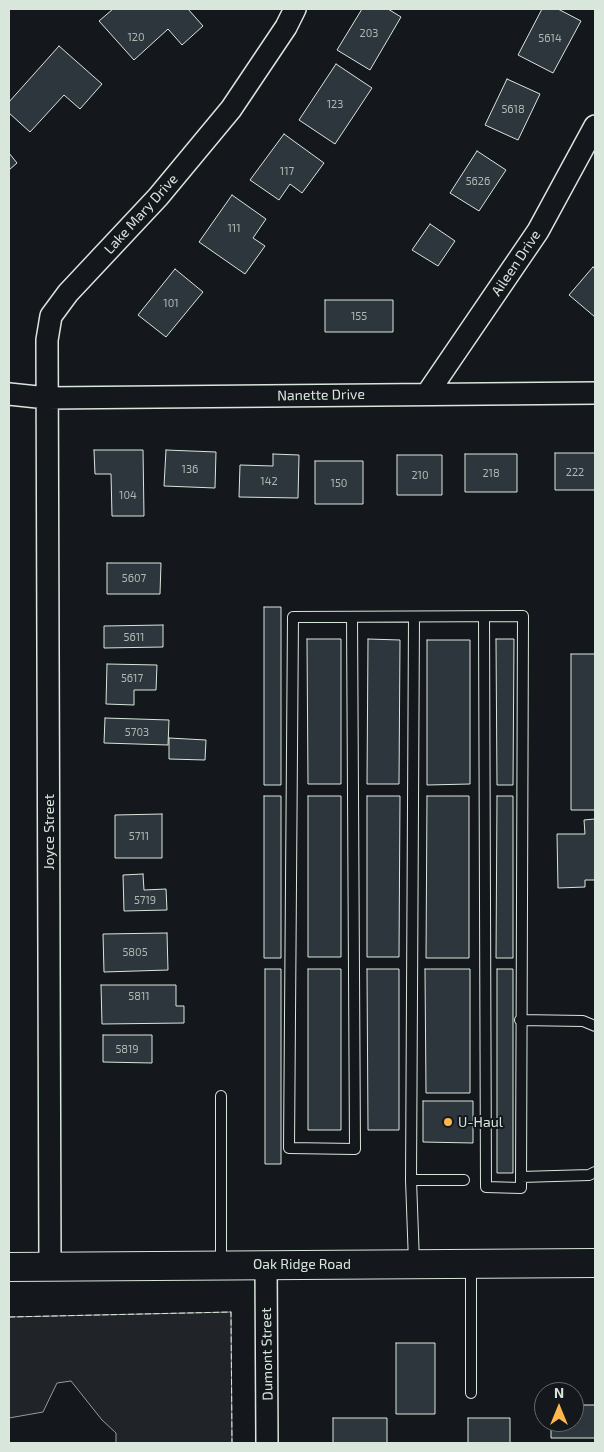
<!DOCTYPE html>
<html>
<head>
<meta charset="utf-8">
<style>
  body { margin:0 }
  #map { position:relative; width:604px; height:1452px; overflow:hidden; background:#14181c; font-family:"Exo 2",sans-serif }
  canvas { display:block }
  .frame { position:absolute; inset:0; border:10px solid #d8e6dc; pointer-events:none }
  .north { position:absolute; left:534px; top:1382px; width:50px; height:50px; box-sizing:border-box; background:#14181c; border:1px solid #626a69; border-radius:50%; rotate:0deg; font-size:14px; font-weight:700; line-height:20px; text-align:center; color:#d8e6dc }
  .north::after { content:''; display:block; margin:auto; width:18px; height:22px; background:#ffb74d; clip-path:polygon(50% 0,100% 100%,50% 72%,0 100%) }
</style>
</head>
<body>
<div id="map">
<canvas width="604" height="1452"></canvas>
<div class="frame"></div>
<div class="north">N</div>
</div>
<script>
const ctx = document.querySelector('canvas').getContext('2d');
ctx.lineJoin = 'round';
function fillPath(path, color) { ctx.fillStyle = color; ctx.fill(path, 'evenodd'); }
const toPath = rows => new Path2D(rows.map(r => 'M' + r).join(''));
function stroke(path, color, width, dash) { ctx.strokeStyle = color; ctx.lineWidth = width; ctx.lineCap = dash ? 'butt' : 'round'; ctx.setLineDash(dash || []); ctx.stroke(path); }
function label(font, color, halo, rows, align = 'center') {
  ctx.font = font + ' "Exo 2",sans-serif'; ctx.lineWidth = 4; ctx.setLineDash([]); ctx.textBaseline = 'middle'; ctx.strokeStyle = halo; ctx.fillStyle = color; for (const [text, x, y, turn = 0] of rows) {
    ctx.save(); ctx.translate(x, y); ctx.rotate((+turn || 0) * Math.PI / 180); ctx.textAlign = isNaN(turn) ? turn : align; if (halo) ctx.strokeText(text, 0, 0); ctx.fillText(text, 0, 0); ctx.restore();
  }
}
const green = toPath([
  [231,1312,232,1443,116,1443,116,1433,102,1420,71,1381,57,1383,43,1412,9,1418,9,1317,231,1312]
]);
const building = toPath([
  [113,9,188,9,203,26,182,45,168,29,134,60,99,21,113,9],
  [362,9,388,9,401,17,370,70,337,50,362,9],
  [542,9,558,9,581,21,553,73,518,55,542,9],
  [59,46,102,84,80,109,64,95,30,132,9,113,9,102,59,46],
  [336,64,372,88,335,144,299,120,336,64],
  [507,79,540,94,518,140,485,125,507,79],
  [284,134,324,163,302,193,290,184,279,200,250,180,284,134],
  [477,151,506,170,479,211,450,193,477,151],
  [9,153,17,163,9,170,9,153],
  [232,195,266,219,253,238,265,246,245,274,199,242,232,195],
  [430,224,455,241,438,266,412,250,430,224],
  [593,267,595,269,595,317,569,295,593,267],
  [175,269,203,292,166,337,138,315,175,269],
  [325,300,393,300,393,332,325,332,325,300],
  [94,450,143,450,144,516,112,516,111,474,95,474,94,450],
  [166,450,216,452,215,488,164,486,166,450],
  [555,453,595,453,595,490,555,490,555,453],
  [273,454,299,455,298,498,239,497,240,465,273,466,273,454],
  [465,454,517,454,517,492,465,492,465,454],
  [397,455,442,455,442,495,397,495,397,455],
  [315,461,363,461,363,504,315,504,315,461],
  [107,563,161,563,160,594,107,594,107,563],
  [264,607,281,607,281,785,264,785,264,607],
  [163,625,163,647,104,648,104,626,163,625],
  [307,639,341,639,341,784,308,784,307,639],
  [368,639,400,640,399,784,367,784,368,639],
  [496,639,514,639,513,785,497,785,496,639],
  [427,640,470,640,470,784,427,785,427,640],
  [571,654,595,654,595,810,571,810,571,654],
  [107,664,157,665,156,690,134,690,134,705,106,704,107,664],
  [105,718,169,720,168,745,104,743,105,718],
  [169,738,206,740,205,760,169,759,169,738],
  [264,796,281,796,281,958,264,958,264,796],
  [308,796,341,796,341,957,308,957,308,796],
  [367,796,400,796,399,957,367,957,367,796],
  [427,796,469,796,469,958,426,958,427,796],
  [497,796,513,796,513,958,496,958,497,796],
  [162,814,162,858,115,858,115,815,162,814],
  [595,819,595,880,585,880,585,887,558,888,557,834,585,834,584,820,595,819],
  [143,874,144,890,166,889,167,910,124,911,123,875,143,874],
  [167,933,168,970,104,972,103,934,167,933],
  [265,969,281,969,281,1164,265,1164,265,969],
  [308,969,341,969,341,1130,308,1130,308,969],
  [367,969,399,969,399,1130,368,1130,367,969],
  [425,969,470,969,470,1093,426,1093,425,969],
  [497,969,513,969,513,1173,497,1173,497,969],
  [101,985,176,985,176,1006,184,1006,184,1023,102,1024,101,985],
  [103,1035,152,1035,152,1063,103,1062,103,1035],
  [423,1101,473,1101,473,1143,423,1142,423,1101],
  [396,1343,435,1343,435,1414,396,1414,396,1343],
  [574,1405,595,1405,595,1438,551,1438,551,1422,574,1422,574,1405],
  [333,1418,387,1418,387,1443,333,1443,333,1418],
  [468,1418,510,1418,510,1443,468,1443,468,1418]
]);
const service = toPath([
  [352,617,355,1149,289,1148,293,617,523,616,521,1188,486,1187,484,617],
  [520,1020,583,1021,595,1026],
  [221,1096,221,1263],
  [521,1177,589,1175,595,1172],
  [411,1180,464,1180],
  [414,1262,411,1180,414,618],
  [471,1264,471,1393]
]);
const minor = toPath([
  [9,394,47,398,595,393],
  [427,394,538,231,595,126],
  [266,1264,267,1443],
  [50,1267,47,340,51,316,68,293,158,197,231,109,286,27,295,9]
]);
const secondary = toPath([
  [9,1267,595,1263]
]);
const fence = toPath([
  [9,1317,231,1312,232,1443]
]);
const markers = [
  [448,1122,5,"#ffb74d"]
];
const numberNames = [
  ["203",369,33],
  ["120",136,37],
  ["5614",550,38],
  ["123",335,104],
  ["5618",513,109],
  ["117",287,171],
  ["5626",478,181],
  ["111",234,228],
  ["101",171,303],
  ["155",359,316],
  ["136",190,469],
  ["222",575,472],
  ["218",491,473],
  ["210",420,475],
  ["142",269,481],
  ["150",339,483],
  ["104",128,495],
  ["5607",134,578],
  ["5611",134,637],
  ["5617",132,678],
  ["5703",137,732],
  ["5711",139,836],
  ["5719",145,900],
  ["5805",135,952],
  ["5811",139,996],
  ["5819",127,1049]
];
const streetNames = [
  ["Lake Mary Drive",141,214,-48],
  ["Aileen Drive",516,263,-56],
  ["Nanette Drive",321,395,-1],
  ["Joyce Street",49,832,-90],
  ["Oak Ridge Road",302,1264],
  ["Dumont Street",267,1354,-91]
];
const poiNames = [
  ["U-Haul",458,1122]
];
fillPath(green, '#202428');
stroke(green, '#939e99', 1);
fillPath(building, '#2c363c');
stroke(building, '#d8e6dc', 1);
stroke(service, '#d8e6dc', 12);
stroke(minor, '#d8e6dc', 24);
stroke(secondary, '#d8e6dc', 30);
stroke(service, '#14181c', 10);
stroke(minor, '#14181c', 21);
stroke(secondary, '#14181c', 28);
stroke(fence, '#d8e6dc', 1, [6, 2.5]);
for (const [x, y, r, color] of markers) { const dot = new Path2D(); dot.arc(x, y, r, 0, 2 * Math.PI); ctx.fillStyle = color; ctx.fill(dot); stroke(dot, '#14181c', 2); }
label('11px', '#adbab4', null, numberNames);
label('14px', '#d8e6dc', '#14181c', streetNames);
label('14px', '#d8e6dc', '#14181c', poiNames, 'left');
</script>
</body>
</html>
